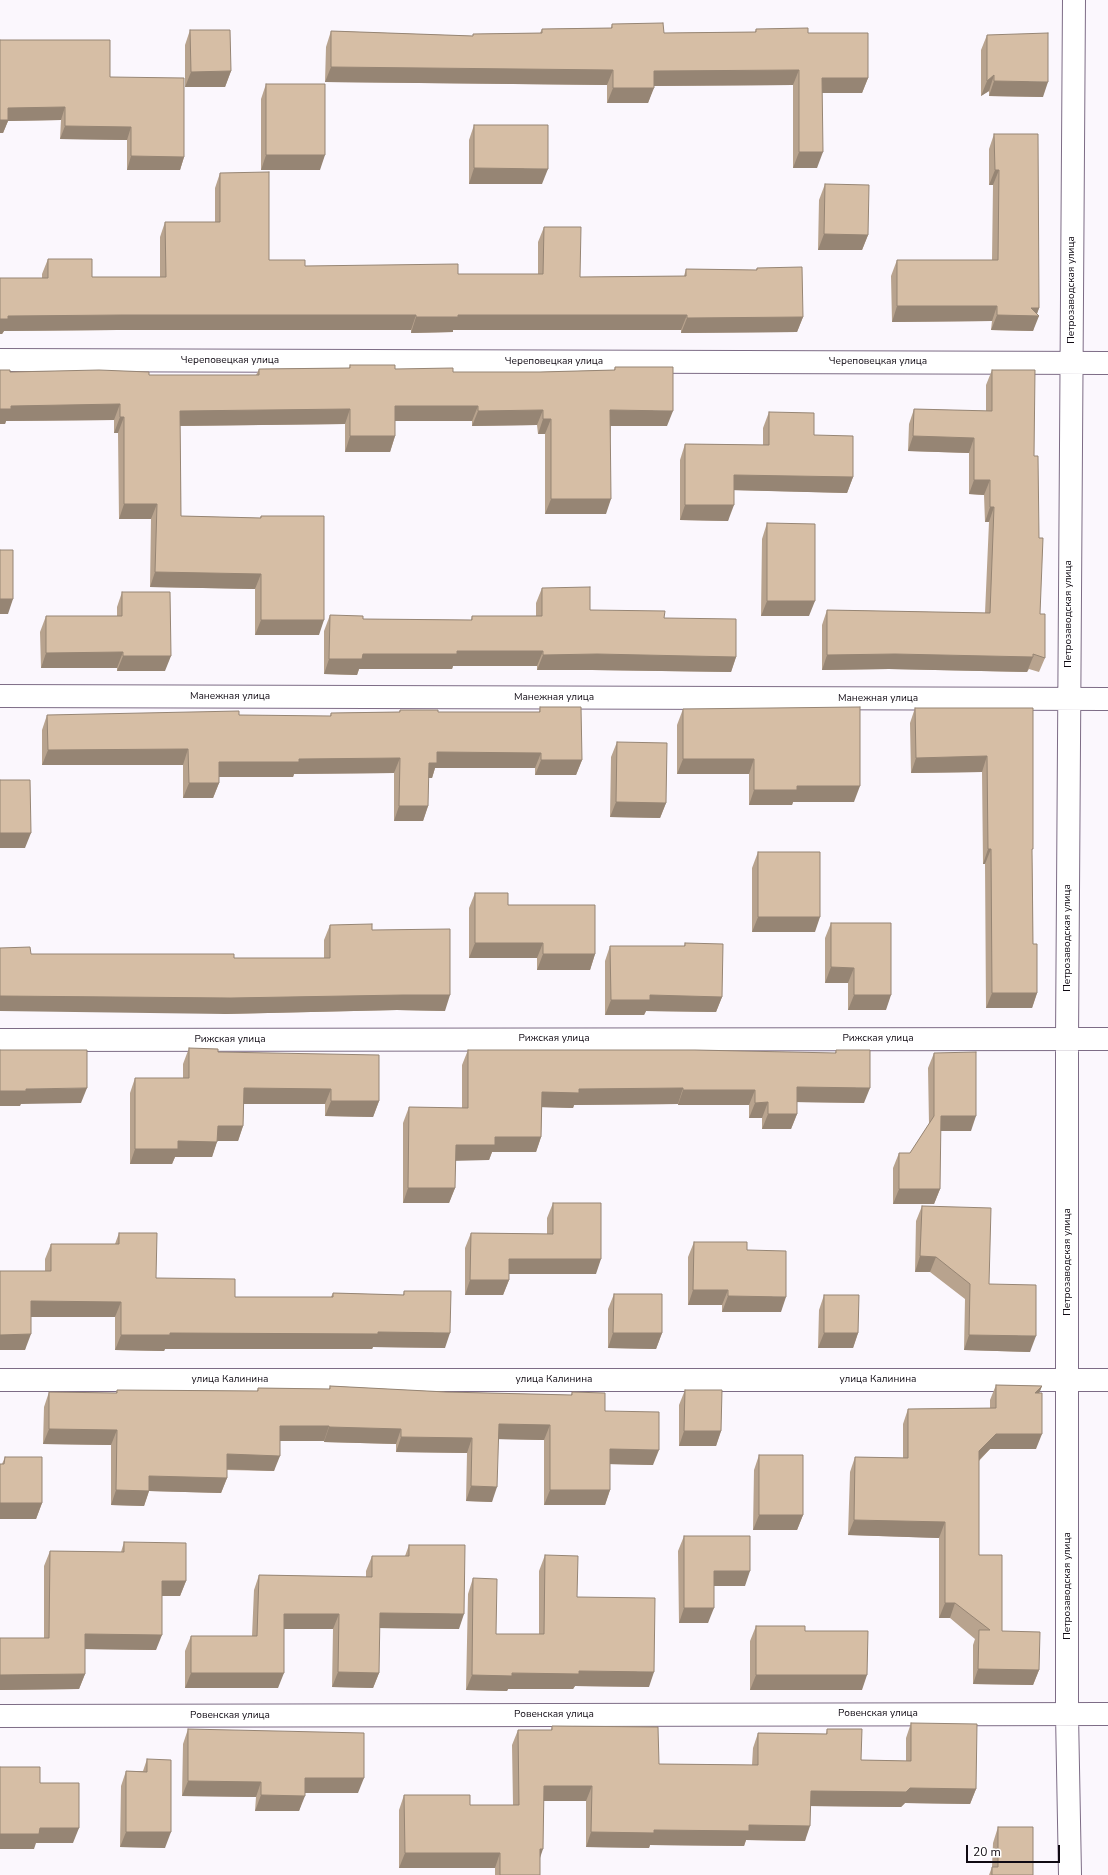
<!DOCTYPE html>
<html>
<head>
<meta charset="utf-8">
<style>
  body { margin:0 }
  #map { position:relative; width:1108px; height:1875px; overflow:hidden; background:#fbf7fd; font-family:"Nunito Sans",sans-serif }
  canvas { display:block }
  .scale { position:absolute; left:966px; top:1845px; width:94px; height:18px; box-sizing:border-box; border:2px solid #100a13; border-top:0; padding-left:5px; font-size:12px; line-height:14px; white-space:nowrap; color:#100a13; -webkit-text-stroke:3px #fff; paint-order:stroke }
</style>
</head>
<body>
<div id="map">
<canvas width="1108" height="1875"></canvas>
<div class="scale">20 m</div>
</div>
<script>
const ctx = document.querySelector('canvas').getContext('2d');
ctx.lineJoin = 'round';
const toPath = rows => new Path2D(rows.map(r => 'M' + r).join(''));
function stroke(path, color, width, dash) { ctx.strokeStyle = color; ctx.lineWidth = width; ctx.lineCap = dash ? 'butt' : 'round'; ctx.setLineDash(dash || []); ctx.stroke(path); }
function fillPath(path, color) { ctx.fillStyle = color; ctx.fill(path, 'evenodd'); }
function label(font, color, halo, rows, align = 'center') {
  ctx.font = font + ' "Nunito Sans",sans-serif'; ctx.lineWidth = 3.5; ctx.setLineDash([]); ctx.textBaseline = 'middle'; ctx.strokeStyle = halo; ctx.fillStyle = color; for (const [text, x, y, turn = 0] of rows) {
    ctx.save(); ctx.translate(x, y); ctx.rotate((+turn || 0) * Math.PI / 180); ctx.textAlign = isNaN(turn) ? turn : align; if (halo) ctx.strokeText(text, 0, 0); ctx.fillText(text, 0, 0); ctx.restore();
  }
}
const minor = toPath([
  [0,360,1108,363],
  [0,696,1108,699],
  [0,1040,1108,1039],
  [0,1380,1108,1380],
  [0,1716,1108,1714],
  [1070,1875,1067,1714,1067,1039,1074,0]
]);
const wall = toPath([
  [612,24,664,33,755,32,756,29,808,33,868,78,862,93,822,93,817,168,793,168,793,85,654,86,648,103,607,103,607,85,325,82,326,47,331,31,473,36,473,34,540,33,542,29,611,28],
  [190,30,231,71,225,87,185,87,185,45],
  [987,35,1043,97,989,96,989,91,981,96,981,50],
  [0,40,110,77,184,157,180,170,127,170,127,140,60,139,61,120,8,121,3,133,0,133],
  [266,84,320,170,261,170,261,99],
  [474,125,542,184,469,184,469,140],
  [994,134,1039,308,1037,314,1033,331,991,330,992,321,892,322,891,276,897,260,992,260,993,185,989,185,989,149],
  [220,173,269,260,305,266,458,274,538,274,538,242,544,227,580,277,684,276,686,269,756,270,757,268,803,317,797,332,681,333,681,330,453,330,453,332,411,333,411,330,117,330,4,331,2,334,0,334,0,278,42,278,42,274,48,259,92,277,160,277,160,237,165,222,215,222,215,188],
  [825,184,868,235,862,250,818,250,819,200],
  [350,365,395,369,453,372,540,372,614,370,615,367,667,426,611,426,606,514,545,514,545,434,538,434,537,425,472,426,472,421,395,421,395,436,390,452,345,452,345,424,180,426,181,516,260,518,261,516,319,635,255,635,255,589,150,587,151,519,119,519,118,433,114,433,114,420,6,421,5,424,0,424,0,370,10,372,149,375,256,375,259,369,349,368],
  [992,370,1034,456,1039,538,1040,614,1045,658,1039,672,1029,669,1027,672,889,669,822,670,822,625,827,610,985,613,989,522,985,522,984,495,969,494,969,453,908,451,909,424,914,409,986,411,986,385],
  [769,412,814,435,853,477,847,493,734,490,728,521,680,520,680,460,685,444,763,445,763,428],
  [767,523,809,616,761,616,762,539],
  [542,588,590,610,664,618,736,657,731,672,592,670,537,670,537,666,453,666,452,669,359,669,357,675,324,674,324,631,330,615,363,619,471,620,472,616,536,616,536,603],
  [122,592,165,671,117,671,117,668,41,668,40,632,46,616,117,616,117,607],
  [540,707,582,760,576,775,535,775,535,768,435,768,432,778,428,778,428,806,423,821,394,821,394,773,294,774,293,777,219,777,219,783,213,798,183,798,183,765,42,765,42,730,47,715,330,716,331,713,399,712,400,710,438,712,539,712],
  [915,708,1033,708,1032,853,1033,944,1037,993,1032,1008,986,1008,985,864,983,864,982,772,911,773,910,723],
  [683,709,854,802,793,802,792,805,749,805,749,774,677,774,677,725],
  [617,742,666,803,660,818,610,817,611,757],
  [758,852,815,932,752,932,752,868],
  [475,893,508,905,595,954,590,970,537,970,537,958,469,958,469,908],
  [831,923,886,1010,848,1010,848,983,825,983,825,938],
  [330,925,372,930,445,1011,397,1010,225,1014,31,954,234,958,324,958,324,940],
  [685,943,722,997,716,1012,646,1011,644,1015,605,1015,605,961,610,946,684,946],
  [189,1048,218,1052,379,1101,373,1117,325,1116,325,1104,244,1104,243,1126,238,1141,217,1141,212,1157,175,1157,172,1164,130,1164,130,1093,135,1078,183,1078,183,1064],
  [468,1050,835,1053,836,1050,864,1103,797,1102,797,1114,791,1129,762,1129,762,1118,749,1118,749,1105,678,1105,678,1104,574,1105,573,1108,542,1107,541,1137,536,1152,492,1152,489,1160,455,1160,455,1188,449,1203,403,1203,403,1123,409,1107,462,1108,462,1065],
  [934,1053,971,1131,940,1131,940,1189,934,1204,893,1204,893,1168,899,1153,910,1153,929,1124,928,1068],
  [553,1203,596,1274,509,1274,509,1280,503,1295,465,1295,465,1248,471,1233,547,1234,547,1218],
  [922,1206,1030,1352,964,1350,965,1299,930,1272,915,1272,916,1221],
  [119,1233,156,1278,235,1297,331,1297,333,1293,403,1295,404,1291,445,1348,373,1347,372,1349,165,1349,164,1351,115,1350,115,1317,31,1317,25,1350,0,1350,0,1271,45,1271,45,1259,51,1244,115,1244],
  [694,1242,747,1250,781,1312,722,1312,722,1305,688,1305,688,1257],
  [614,1294,662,1333,656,1349,608,1348,608,1309],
  [824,1295,858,1333,853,1348,818,1348,819,1310],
  [996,1385,1042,1386,1039,1393,1036,1449,990,1449,979,1461,979,1555,1002,1631,1039,1670,1033,1685,973,1684,973,1645,975,1639,950,1618,939,1618,939,1538,848,1535,850,1472,855,1457,903,1458,903,1424,908,1409,990,1408,990,1400],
  [330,1386,446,1392,571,1395,572,1392,605,1411,653,1465,610,1464,610,1490,605,1505,544,1505,544,1440,498,1439,492,1502,466,1501,467,1453,396,1452,396,1444,324,1442,324,1441,280,1441,274,1471,227,1470,227,1478,221,1493,149,1491,144,1506,111,1505,111,1445,43,1444,44,1407,49,1392,116,1393,117,1390,257,1391,258,1388,329,1389],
  [685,1390,721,1431,716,1446,679,1446,679,1405],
  [759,1455,803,1515,797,1530,753,1530,754,1470],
  [5,1457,42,1503,36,1519,0,1519,0,1464,2,1464],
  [684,1536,745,1586,714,1586,708,1623,679,1623,678,1551],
  [124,1542,186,1581,180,1596,162,1596,156,1650,85,1649,85,1674,79,1689,0,1690,0,1638,44,1638,44,1566,50,1551,121,1552],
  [409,1545,459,1629,379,1628,379,1673,373,1688,332,1687,333,1629,284,1629,278,1688,185,1688,185,1651,191,1636,252,1636,254,1590,259,1575,366,1577,366,1571,372,1556,405,1556],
  [545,1555,577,1597,649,1687,575,1686,573,1689,508,1689,507,1691,466,1690,468,1594,473,1578,496,1634,539,1634,539,1571],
  [756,1626,805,1631,862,1690,750,1690,750,1641],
  [911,1723,976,1789,970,1804,905,1803,901,1807,811,1806,805,1841,746,1840,744,1846,650,1845,649,1848,586,1847,586,1801,543,1801,540,1857,540,1875,495,1875,495,1868,399,1868,399,1810,404,1795,470,1805,513,1805,512,1745,518,1730,551,1730,552,1726,659,1764,752,1765,753,1748,758,1733,826,1734,827,1729,861,1760,906,1761,906,1738],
  [188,1729,358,1793,305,1793,299,1811,255,1811,256,1797,182,1796,183,1744],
  [147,1759,165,1848,120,1847,121,1786,126,1771,143,1771],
  [998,1827,1033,1875,989,1875,992,1867,993,1843]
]);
const shadedWall = toPath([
  [331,67,613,70,607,85,325,82],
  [799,70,793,85,648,86,654,71],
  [231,71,225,87,185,87,191,72],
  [994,75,989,91,981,96,987,81],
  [822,78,868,78,862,93,817,93],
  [994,81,1048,82,1043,97,989,96],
  [613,88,654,88,648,103,607,103],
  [65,107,61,120,8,121,3,133,0,133,0,120,8,108],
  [65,126,131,127,127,140,60,139],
  [799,152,823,152,817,168,793,168],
  [266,155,325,155,320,170,261,170],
  [131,156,184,157,180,170,127,170],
  [474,168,548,169,542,184,469,184],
  [995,170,999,170,993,185,989,185],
  [824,234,868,235,862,250,818,250],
  [897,306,997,306,992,321,892,322],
  [1031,308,1039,308,1036,316,1039,316,1033,331,991,330,997,315],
  [122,315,416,315,411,330,117,330,4,331,2,334,0,334,0,319,8,316],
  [458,315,687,315,681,330,453,330,453,332,411,333,416,317],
  [803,317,797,332,681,333,687,318],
  [120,404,114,420,6,421,5,424,0,424,0,409,11,406],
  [395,406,478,406,472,421,390,421],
  [350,409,345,424,174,426,180,411],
  [543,410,537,425,472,426,478,411],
  [610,410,673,411,667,426,605,426],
  [120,417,124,417,118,433,114,433],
  [543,419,551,419,545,434,538,434],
  [350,436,395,436,390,452,345,452],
  [913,436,974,438,969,453,908,451],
  [734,475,853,477,847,493,728,490],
  [974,480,990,480,984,495,969,494],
  [551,499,611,499,606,514,545,514],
  [124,504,157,504,151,519,119,519],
  [685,505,734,505,728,521,680,520],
  [990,507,994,507,989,522,985,522],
  [155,572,261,574,255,589,150,587],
  [0,599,13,599,8,614,0,614],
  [767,601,815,601,809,616,761,616],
  [261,620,324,620,319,635,255,635],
  [457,651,543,651,537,666,453,666,452,669,359,669,357,675,324,674,329,659,363,654],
  [123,652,117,668,41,668,46,653],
  [597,654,736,657,731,672,592,670,537,670,543,655],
  [895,654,1033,657,1027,672,889,669,822,670,827,655],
  [123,656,171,656,165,671,117,671],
  [188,749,183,765,42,765,48,750],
  [437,752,541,753,535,768,435,768,432,778,423,778,429,763],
  [987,756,982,772,911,773,916,758],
  [400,758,394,773,294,774,293,777,213,777,219,762,299,759],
  [683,759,754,759,749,774,677,774],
  [541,760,582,760,576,775,535,775],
  [189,783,219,783,213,798,183,798],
  [797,786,860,786,854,802,793,802,792,805,749,805,754,790],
  [616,802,666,803,660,818,610,817],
  [399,806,428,806,423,821,394,821],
  [0,833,31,833,25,848,0,848],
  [988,849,991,849,985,864,983,864],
  [758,917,820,917,815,932,752,932],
  [475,943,543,943,537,958,469,958],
  [543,954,595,954,590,970,537,970],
  [831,967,854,968,848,983,825,983],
  [992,993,1037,993,1032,1008,986,1008],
  [403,995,450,995,445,1011,397,1010,225,1014,0,1011,0,996],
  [650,995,722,997,716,1012,646,1011,644,1015,605,1015,611,1000],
  [854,995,891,995,886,1010,848,1010],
  [797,1087,870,1088,864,1103,791,1102],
  [87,1088,81,1103,21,1104,20,1106,0,1106,0,1091,26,1089],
  [244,1088,331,1089,325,1104,238,1104],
  [683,1088,678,1104,574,1105,573,1108,536,1107,542,1092,579,1089],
  [683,1090,755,1090,749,1105,678,1105],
  [331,1101,379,1101,373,1117,325,1116],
  [768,1102,762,1118,749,1118,755,1103],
  [768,1114,797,1114,791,1129,762,1129],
  [941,1116,976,1116,971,1131,935,1131],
  [218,1126,243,1126,238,1141,212,1141],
  [495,1137,541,1137,536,1152,492,1152,489,1160,450,1161,456,1145],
  [178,1141,217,1142,212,1157,175,1157,172,1164,130,1164,135,1149],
  [408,1188,455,1188,449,1203,403,1203],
  [899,1189,940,1189,934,1204,893,1204],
  [920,1256,936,1257,930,1272,915,1272],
  [509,1259,601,1259,596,1274,503,1274],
  [470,1280,509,1280,503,1295,465,1295],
  [693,1290,728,1290,722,1305,688,1305],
  [728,1296,786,1297,781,1312,722,1312],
  [31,1301,121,1302,115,1317,25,1317],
  [378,1332,450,1333,445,1348,373,1347,372,1349,165,1349,164,1351,115,1350,121,1335,170,1333],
  [613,1333,662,1333,656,1349,608,1348],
  [824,1333,858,1333,853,1348,818,1348],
  [31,1334,25,1350,0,1350,0,1335],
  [969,1335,1036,1336,1030,1352,964,1350],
  [1042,1386,1036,1401,1035,1393],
  [499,1424,550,1425,544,1440,493,1439],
  [280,1426,329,1426,324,1441,275,1441],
  [329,1427,401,1429,396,1444,324,1442],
  [49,1429,117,1430,111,1445,43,1444],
  [684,1431,721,1431,716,1446,679,1446],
  [996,1434,1042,1434,1036,1449,990,1449,973,1466,979,1451],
  [401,1437,472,1438,467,1453,396,1452],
  [610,1449,659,1450,653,1465,605,1464],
  [227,1454,280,1456,274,1471,222,1469],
  [149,1476,227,1478,221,1493,149,1491,144,1506,111,1505,116,1490],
  [471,1486,497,1487,492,1502,466,1501],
  [550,1490,610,1490,605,1505,544,1505],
  [0,1503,42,1503,36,1519,0,1519],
  [759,1515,803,1515,797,1530,753,1530],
  [854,1520,945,1522,939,1538,848,1535],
  [714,1571,750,1571,745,1586,708,1586],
  [162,1581,186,1581,180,1596,157,1596],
  [945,1603,955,1603,950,1618,939,1618],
  [684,1608,714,1608,708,1623,679,1623],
  [380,1613,464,1614,459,1629,374,1628],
  [284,1614,339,1614,333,1629,279,1629],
  [85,1634,162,1635,156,1650,79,1649],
  [978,1669,1039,1670,1033,1685,973,1684],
  [579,1671,654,1672,649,1687,575,1686,573,1689,508,1689,507,1691,466,1690,472,1675],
  [338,1672,379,1673,373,1688,332,1687],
  [191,1673,284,1673,278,1688,185,1688],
  [85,1674,79,1689,0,1690,0,1675],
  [756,1675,867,1675,862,1690,750,1690],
  [305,1778,364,1778,358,1793,299,1793],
  [188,1781,261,1782,256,1797,182,1796],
  [544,1786,592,1786,586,1801,538,1801],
  [910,1788,976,1789,970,1804,905,1803,901,1807,806,1806,811,1791],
  [261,1795,305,1796,299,1811,255,1811],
  [749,1825,810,1826,805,1841,746,1840,744,1846,650,1845,649,1848,586,1847,591,1832,654,1830],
  [40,1828,79,1828,73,1843,36,1843,34,1849,0,1849,0,1834],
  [126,1832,171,1832,165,1848,120,1847],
  [540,1849,543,1849,538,1864],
  [405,1853,500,1853,495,1868,399,1868]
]);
const building = toPath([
  [663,23,664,33,756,32,756,29,808,28,808,33,868,33,868,78,822,78,823,152,799,152,799,70,654,71,654,88,613,88,613,70,331,67,331,31,473,36,473,34,542,33,542,29,612,28,612,24,663,23],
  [190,30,230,30,231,71,191,72,190,30],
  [1048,33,1048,82,994,81,994,75,987,81,987,35,1048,33],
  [0,40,110,40,110,77,184,78,184,157,131,156,131,127,65,126,65,107,8,108,8,120,0,120,0,40],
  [266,84,325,84,325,155,266,155,266,84],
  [474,125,548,125,548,169,474,168,474,125],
  [994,134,1038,134,1039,308,1031,308,1039,316,997,315,997,306,897,306,897,260,998,260,999,170,995,170,994,134],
  [269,172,269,260,305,260,305,266,458,264,458,274,543,274,544,227,581,227,580,277,686,276,686,269,757,270,757,268,802,267,803,317,687,318,687,315,458,315,458,317,416,317,416,315,122,315,8,316,8,319,0,319,0,278,48,278,48,259,92,259,92,277,166,277,165,222,220,222,220,173,269,172],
  [825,184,869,185,868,235,824,234,825,184],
  [350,365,395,365,395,369,453,368,453,372,540,372,615,370,615,367,673,367,673,411,610,410,611,499,551,499,551,419,543,419,543,410,478,411,478,406,395,406,395,436,350,436,350,409,180,411,181,516,261,518,261,516,324,516,324,620,261,620,261,574,155,572,157,504,124,504,124,417,120,417,120,404,11,406,11,409,0,409,0,370,10,370,10,372,99,370,149,372,149,375,259,375,259,369,350,368,350,365],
  [992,370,1035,370,1034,456,1038,456,1039,538,1043,538,1040,614,1045,614,1045,658,1033,654,1033,657,895,654,827,655,827,610,990,613,994,507,990,507,990,480,974,480,974,438,913,436,914,409,992,411,992,370],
  [769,412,814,413,814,435,853,436,853,477,734,475,734,505,685,505,685,444,769,445,769,412],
  [767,523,815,524,815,601,767,601,767,523],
  [0,550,13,550,13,599,0,599,0,550],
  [590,587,590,610,665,611,664,618,736,619,736,657,597,654,543,655,543,651,457,651,457,654,363,654,362,659,329,659,330,615,363,616,363,619,472,620,472,616,542,616,542,588,590,587],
  [122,592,170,592,171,656,123,656,123,652,46,653,46,616,122,616,122,592],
  [540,707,581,707,582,760,541,760,541,753,437,752,437,763,429,763,428,806,399,806,400,758,299,759,299,762,219,762,219,783,189,783,188,749,48,750,47,715,239,711,239,715,331,716,331,713,400,712,400,710,438,710,438,712,540,712,540,707],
  [860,707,860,786,797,786,797,790,754,790,754,759,683,759,683,709,860,707],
  [915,708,1033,708,1033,849,1032,849,1033,944,1037,944,1037,993,992,993,991,849,988,849,987,756,916,758,915,708],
  [617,742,667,743,666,803,616,802,617,742],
  [0,780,30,780,31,833,0,833,0,780],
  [758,852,820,852,820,917,758,917,758,852],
  [475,893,508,893,508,905,595,905,595,954,543,954,543,943,475,943,475,893],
  [831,923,891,923,891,995,854,995,854,968,831,967,831,923],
  [372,924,372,930,450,929,450,995,403,995,231,998,0,996,0,948,30,947,31,954,234,954,234,958,330,958,330,925,372,924],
  [685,943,723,944,722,997,650,995,650,1000,611,1000,610,946,685,946,685,943],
  [189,1048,218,1049,218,1052,379,1055,379,1101,331,1101,331,1089,244,1088,243,1126,218,1126,217,1142,178,1141,178,1149,135,1149,135,1078,189,1078,189,1048],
  [0,1050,87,1050,87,1088,26,1089,26,1091,0,1091,0,1050],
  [468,1050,695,1050,836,1053,836,1050,870,1050,870,1088,797,1087,797,1114,768,1114,768,1102,755,1103,755,1090,683,1090,683,1088,579,1089,579,1093,542,1092,541,1137,495,1137,495,1145,456,1145,455,1188,408,1188,409,1107,468,1108,468,1050],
  [976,1052,976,1116,941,1116,940,1189,899,1189,899,1153,910,1153,934,1116,934,1053,976,1052],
  [553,1203,601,1203,601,1259,509,1259,509,1280,470,1280,471,1233,553,1234,553,1203],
  [922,1206,991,1208,989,1284,1036,1285,1036,1336,969,1335,970,1284,936,1257,920,1256,922,1206],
  [119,1233,157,1233,156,1278,235,1279,235,1297,333,1297,333,1293,404,1295,404,1291,451,1291,450,1333,378,1332,378,1334,170,1333,170,1335,121,1335,121,1302,31,1301,31,1334,0,1335,0,1271,51,1271,51,1244,119,1244,119,1233],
  [694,1242,747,1242,747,1250,786,1251,786,1297,728,1296,728,1290,693,1290,694,1242],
  [614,1294,662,1294,662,1333,613,1333,614,1294],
  [824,1295,859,1295,858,1333,824,1333,824,1295],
  [996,1385,1042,1386,1035,1393,1042,1393,1042,1434,996,1434,979,1451,979,1555,1002,1555,1002,1631,1040,1632,1039,1670,978,1669,979,1630,990,1630,955,1603,945,1603,945,1522,854,1520,855,1457,908,1458,908,1409,996,1408,996,1385],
  [330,1386,446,1392,572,1395,572,1392,605,1393,605,1411,659,1412,659,1450,610,1449,610,1490,550,1490,550,1425,499,1424,497,1487,471,1486,472,1438,401,1437,401,1429,329,1427,329,1426,280,1426,280,1456,227,1454,227,1478,149,1476,149,1491,116,1490,117,1430,49,1429,49,1392,117,1393,117,1390,258,1391,258,1388,330,1389,330,1386],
  [685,1390,722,1390,721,1431,684,1431,685,1390],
  [759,1455,803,1455,803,1515,759,1515,759,1455],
  [5,1457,42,1457,42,1503,0,1503,0,1464,4,1464,5,1457],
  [684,1536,750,1536,750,1571,714,1571,714,1608,684,1608,684,1536],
  [124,1542,186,1543,186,1581,162,1581,162,1635,85,1634,85,1674,0,1675,0,1638,49,1638,50,1551,124,1552,124,1542],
  [409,1545,465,1545,464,1614,380,1613,379,1673,338,1672,339,1614,284,1614,284,1673,191,1673,191,1636,257,1636,259,1575,372,1577,372,1556,409,1556,409,1545],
  [545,1555,578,1556,577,1597,655,1598,654,1672,579,1671,579,1674,512,1673,512,1676,472,1675,473,1578,497,1579,496,1634,544,1634,545,1555],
  [756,1626,805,1626,805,1631,868,1631,867,1675,756,1675,756,1626],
  [911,1723,977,1724,976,1789,910,1788,906,1792,811,1791,810,1826,749,1825,749,1831,654,1830,654,1833,591,1832,592,1786,544,1786,543,1849,540,1849,540,1875,500,1875,500,1853,405,1853,404,1795,470,1795,470,1805,519,1805,518,1730,552,1730,552,1726,658,1727,659,1764,758,1765,758,1733,827,1734,827,1729,862,1729,861,1760,911,1761,911,1723],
  [188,1729,364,1733,364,1778,305,1778,305,1796,261,1795,261,1782,188,1781,188,1729],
  [147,1759,171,1760,171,1832,126,1832,126,1771,147,1772,147,1759],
  [0,1767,40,1767,40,1783,79,1783,79,1828,40,1828,39,1834,0,1834,0,1767],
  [998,1827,1033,1827,1033,1875,992,1875,992,1867,998,1867,998,1827]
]);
const streetNames = [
  ["Петрозаводская улица",1072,290,-90],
  ["Череповецкая улица",230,361],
  ["Череповецкая улица",554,362],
  ["Череповецкая улица",878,362],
  ["Петрозаводская улица",1069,614,-90],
  ["Манежная улица",230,697],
  ["Манежная улица",554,698],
  ["Манежная улица",878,699],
  ["Петрозаводская улица",1068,938,-90],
  ["Рижская улица",554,1039],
  ["Рижская улица",878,1039],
  ["Рижская улица",230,1040],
  ["Петрозаводская улица",1068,1262,-90],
  ["улица Калинина",230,1380],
  ["улица Калинина",554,1380],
  ["улица Калинина",878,1380],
  ["Петрозаводская улица",1068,1586,-90],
  ["Ровенская улица",878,1714],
  ["Ровенская улица",554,1715],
  ["Ровенская улица",230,1716]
];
stroke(minor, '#7d6c86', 24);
stroke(minor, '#fff', 22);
fillPath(wall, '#b8a38e');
fillPath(shadedWall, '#968574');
fillPath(building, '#d6bea5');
stroke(building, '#968574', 1);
label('10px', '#100a13', '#fff', streetNames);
</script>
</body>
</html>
